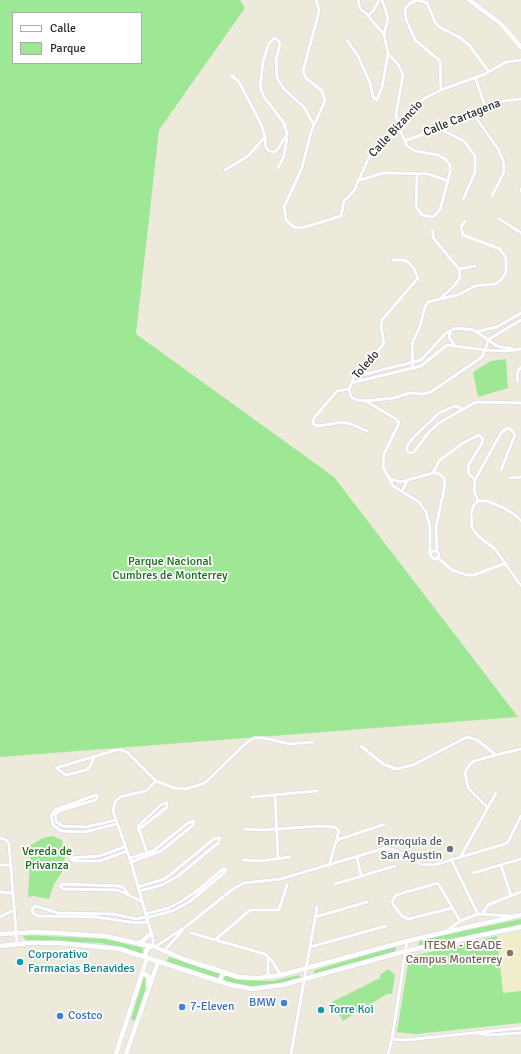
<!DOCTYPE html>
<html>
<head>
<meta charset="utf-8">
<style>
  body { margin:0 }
  #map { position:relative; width:521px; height:1054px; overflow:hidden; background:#edeadb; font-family:Signika,sans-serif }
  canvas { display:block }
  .legend { position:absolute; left:12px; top:12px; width:130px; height:52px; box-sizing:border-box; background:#fff; border:1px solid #aaa; margin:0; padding:5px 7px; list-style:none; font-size:12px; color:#2a2a2a }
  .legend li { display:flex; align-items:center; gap:8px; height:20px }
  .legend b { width:20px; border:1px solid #aaa }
</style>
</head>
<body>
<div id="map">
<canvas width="521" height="1054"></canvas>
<ul class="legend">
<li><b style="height:5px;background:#fff"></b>Calle</li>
<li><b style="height:11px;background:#9de795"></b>Parque</li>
</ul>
</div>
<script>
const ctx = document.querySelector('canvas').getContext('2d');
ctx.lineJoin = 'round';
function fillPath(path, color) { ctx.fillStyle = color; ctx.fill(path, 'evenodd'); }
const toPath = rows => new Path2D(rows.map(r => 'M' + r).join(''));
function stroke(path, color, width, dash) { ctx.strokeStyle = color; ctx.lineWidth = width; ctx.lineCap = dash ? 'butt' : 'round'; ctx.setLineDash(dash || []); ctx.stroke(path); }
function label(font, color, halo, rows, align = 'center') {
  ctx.font = font + ' Signika,sans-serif'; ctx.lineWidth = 3.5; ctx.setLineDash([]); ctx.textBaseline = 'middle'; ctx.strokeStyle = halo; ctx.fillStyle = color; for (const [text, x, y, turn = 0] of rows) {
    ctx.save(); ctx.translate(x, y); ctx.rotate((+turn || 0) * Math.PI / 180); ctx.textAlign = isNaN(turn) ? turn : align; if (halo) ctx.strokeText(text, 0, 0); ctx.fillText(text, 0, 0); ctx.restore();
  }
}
const education = toPath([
  [521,932,521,991,503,993,497,936]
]);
const green = toPath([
  [0,0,240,0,245,8,159,130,136,334,334,477,518,717,0,757],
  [13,13,141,13,141,63,13,63],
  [506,359,508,388,478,397,473,372,491,361],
  [52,836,62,840,65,857,62,872,54,884,49,899,34,896,28,897,31,845,43,838],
  [521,919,521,925,420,946,418,944,420,940],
  [26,935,106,939,143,948,142,954,101,943,26,940,23,937],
  [497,936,503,993,521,991,521,1023,416,1034,397,1032,409,957],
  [394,947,396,948,395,952,314,975,314,973,315,970],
  [169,957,240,980,272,981,299,975,301,979,285,984,251,987,239,986,166,962],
  [388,969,395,975,392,994,387,994,343,1021,332,1002,380,978,380,975],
  [144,977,147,978,145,991,135,1021,131,1019]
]);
const street = toPath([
  [316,0,319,10,318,15,303,71,306,78,322,91,325,101,311,132,302,168,284,207,286,220,294,227,302,228,341,216,344,201,354,191,369,157,411,109,425,98,441,90,485,74,506,62,521,60],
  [358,0,360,9,369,15,373,11,379,0],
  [417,0,410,3,405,9,406,19,415,40,440,61,441,90],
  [418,0,427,3,435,22,439,27,459,37,469,45,489,72],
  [367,15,383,33],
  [347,40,358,56,370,83,373,97,377,100,382,87,388,54,384,35,388,18,382,0],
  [388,54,398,64,403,75,396,114,398,125,407,146,415,151,438,155,445,159,450,165,450,173,440,210,433,217,422,215,416,207,417,174],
  [475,77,486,109],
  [474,115,498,149,503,160,504,172,492,196],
  [438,128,464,141,475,156,475,172,463,200],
  [265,137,266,148,269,151,274,152,278,149,287,134,284,123,264,97,260,87,263,62,268,45,274,38,278,40,280,44,276,60,277,78,284,89,304,107,314,125],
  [405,141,474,115,503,101,521,99],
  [278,168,284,156,287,138],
  [225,170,248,156,265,137,261,124,239,82,231,75],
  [357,181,383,173,393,173,428,174,448,181],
  [521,191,521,189],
  [498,218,521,233],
  [432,230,434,239,459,269,460,277,455,285,441,298],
  [393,260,403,260,408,262,414,269,418,278,382,320,381,326,384,344,354,377,349,389,351,397,357,400,366,401,393,398,410,393,423,394,431,392,482,357,489,339],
  [459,269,475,266],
  [451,331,449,337,454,345],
  [479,331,497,327,521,313],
  [489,339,521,320],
  [413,369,412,344,420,326,425,307,428,302,458,295,475,286,495,284,501,280,506,272,506,258,500,249,463,235,461,227,465,221],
  [354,377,421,360,446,333,456,328,474,330,497,346,513,349],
  [517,381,518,371,521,367],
  [351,383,421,366,447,345,485,350,508,351,521,349],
  [349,389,337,391,314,418,313,424,319,426,342,422,351,424,367,431],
  [366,401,396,419,399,423,384,454,383,467,393,486,419,502,426,512,430,527,430,555,434,559,438,558,439,554,437,551,433,551,431,553],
  [463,409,455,406,439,413,413,438,407,446,407,451,410,453,414,452,429,432,439,423,476,402,521,403],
  [433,473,439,461,463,443,479,435,483,439,482,443,468,466,469,474,475,480],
  [510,478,521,477],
  [390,479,401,482,433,473,438,473,444,478,445,485,436,527,437,551],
  [402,492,407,481],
  [478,501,474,490,475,480,501,433,507,428,512,430,515,435,501,470],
  [478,501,474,505,471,513,472,527,477,535,495,549,521,586],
  [478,501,487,501,502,507,515,515,521,521],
  [438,558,452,570,467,575,474,575,506,563],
  [361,746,383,764,396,769,413,765,467,737,477,740,496,755,521,749],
  [56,768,116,750,122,750,128,753,156,781,174,788,186,789,205,783,245,744,254,738,264,738,290,744,313,742],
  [56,768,66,775,86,770,90,767,94,757],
  [275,796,278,859],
  [98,797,96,795,55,810,51,816,53,825,61,831,84,832,117,824],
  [98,797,95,800,59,811,55,815,56,822,63,826,86,827,116,820],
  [252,797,317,791],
  [488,808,468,788,465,772,470,764,474,761,496,755],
  [245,829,264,830,319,826,335,827,339,831,329,866],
  [138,830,167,807,167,803],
  [0,838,6,840,9,844,17,943],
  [337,840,385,824],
  [148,856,138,826,162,804,167,803],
  [461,856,496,793],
  [357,857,361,876],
  [71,858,72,860,76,861,100,861,127,851],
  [71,858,99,856,125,847],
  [130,858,153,851,188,823,194,821],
  [451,859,478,914],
  [243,860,260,861,290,857],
  [131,862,161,851,193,825,194,821],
  [0,865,11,865],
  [501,865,511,896],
  [473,873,521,859],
  [335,884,395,866],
  [60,886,63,889,118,890,141,901],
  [60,886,62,884,119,886,124,888,128,894],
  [138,887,165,879,215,838,220,838,218,843,178,876,162,885,139,891],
  [0,892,13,893],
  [452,908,409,919,402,916,394,906,392,901,396,895,438,883,460,921],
  [483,913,488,905,521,892],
  [145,914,169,908,180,902,197,891,223,869,226,869],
  [0,917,14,910],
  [146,917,136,919,113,914,58,913,36,906,32,909,33,913,38,916,96,917,136,923,148,922],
  [315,917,367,902],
  [146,918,172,911,189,902,224,873,226,869],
  [447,931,460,921,478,914,512,916],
  [191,933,265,954,272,961,281,975],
  [215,940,250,910,279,910,287,885],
  [153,947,153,939,131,862,113,811,115,802,120,797,146,791,156,781],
  [155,947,188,925,233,889,244,883,281,879,385,848,395,850,421,864,434,865,505,844,508,842,521,816],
  [310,947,386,926],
  [164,951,182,931],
  [268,977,268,956],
  [478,1033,489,1035,521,1033],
  [392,1039,406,1040,521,1028],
  [291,1054,317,907],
  [388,1054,392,1039,407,941]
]);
const secondary = toPath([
  [469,0,500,23,521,47],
  [0,934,39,932,105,936,155,947,186,960,238,977,258,978,281,975,407,941,521,915],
  [138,943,144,940,151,933],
  [0,946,29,943,59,943,120,949,231,985,252,989,283,985,406,951,521,927],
  [145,958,146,951,150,946],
  [143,973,148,976,148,985],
  [220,982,221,977,225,972],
  [116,1054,147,958],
  [126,1054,158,962]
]);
const markers = [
  [450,849,4,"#6b7280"],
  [510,953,4,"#8d6e63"],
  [20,962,4,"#0f9aa8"],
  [284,1003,4,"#3f7fe0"],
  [182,1007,4,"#3f7fe0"],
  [321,1010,4,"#0f9aa8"],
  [60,1016,4,"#3f7fe0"]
];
const streetNames = [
  ["Calle Cartagena",462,118,-22],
  ["Calle Bizancio",396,129,-47],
  ["Toledo",366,365,-49]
];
const parkNames = [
  ["Parque Nacional",170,562],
  ["Cumbres de Monterrey",170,576],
  ["Vereda de",47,852],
  ["Privanza",47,866]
];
const worshipNames = [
  ["Parroquia de",442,842],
  ["San Agustin",442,856]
];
const educationNames = [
  ["ITESM - EGADE",502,946],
  ["Campus Monterrey",502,960]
];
const cultureNames = [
  ["Corporativo",28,955],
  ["Farmacias Benavides",28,969],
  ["Torre Koi",329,1010]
];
const shopNames = [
  ["BMW",276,1003,"right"],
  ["7-Eleven",190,1007],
  ["Costco",68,1016]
];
fillPath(education, '#f0edca');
fillPath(green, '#9de795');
stroke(street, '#d2d1e4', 4);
stroke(secondary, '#d2d1e4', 5.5);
stroke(street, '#fff', 3);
stroke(secondary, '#fff', 4.5);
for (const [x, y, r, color] of markers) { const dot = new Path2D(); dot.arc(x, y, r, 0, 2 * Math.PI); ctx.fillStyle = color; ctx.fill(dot); stroke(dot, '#fff', 1.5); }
label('12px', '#2a2a2a', '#fff', streetNames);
label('12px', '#166c19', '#fff', parkNames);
label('12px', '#5b616d', '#fff', worshipNames, 'right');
label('12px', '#785e54', '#fff', educationNames, 'right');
label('12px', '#0d838f', '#fff', cultureNames, 'left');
label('12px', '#366cbe', '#fff', shopNames, 'left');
</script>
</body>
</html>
